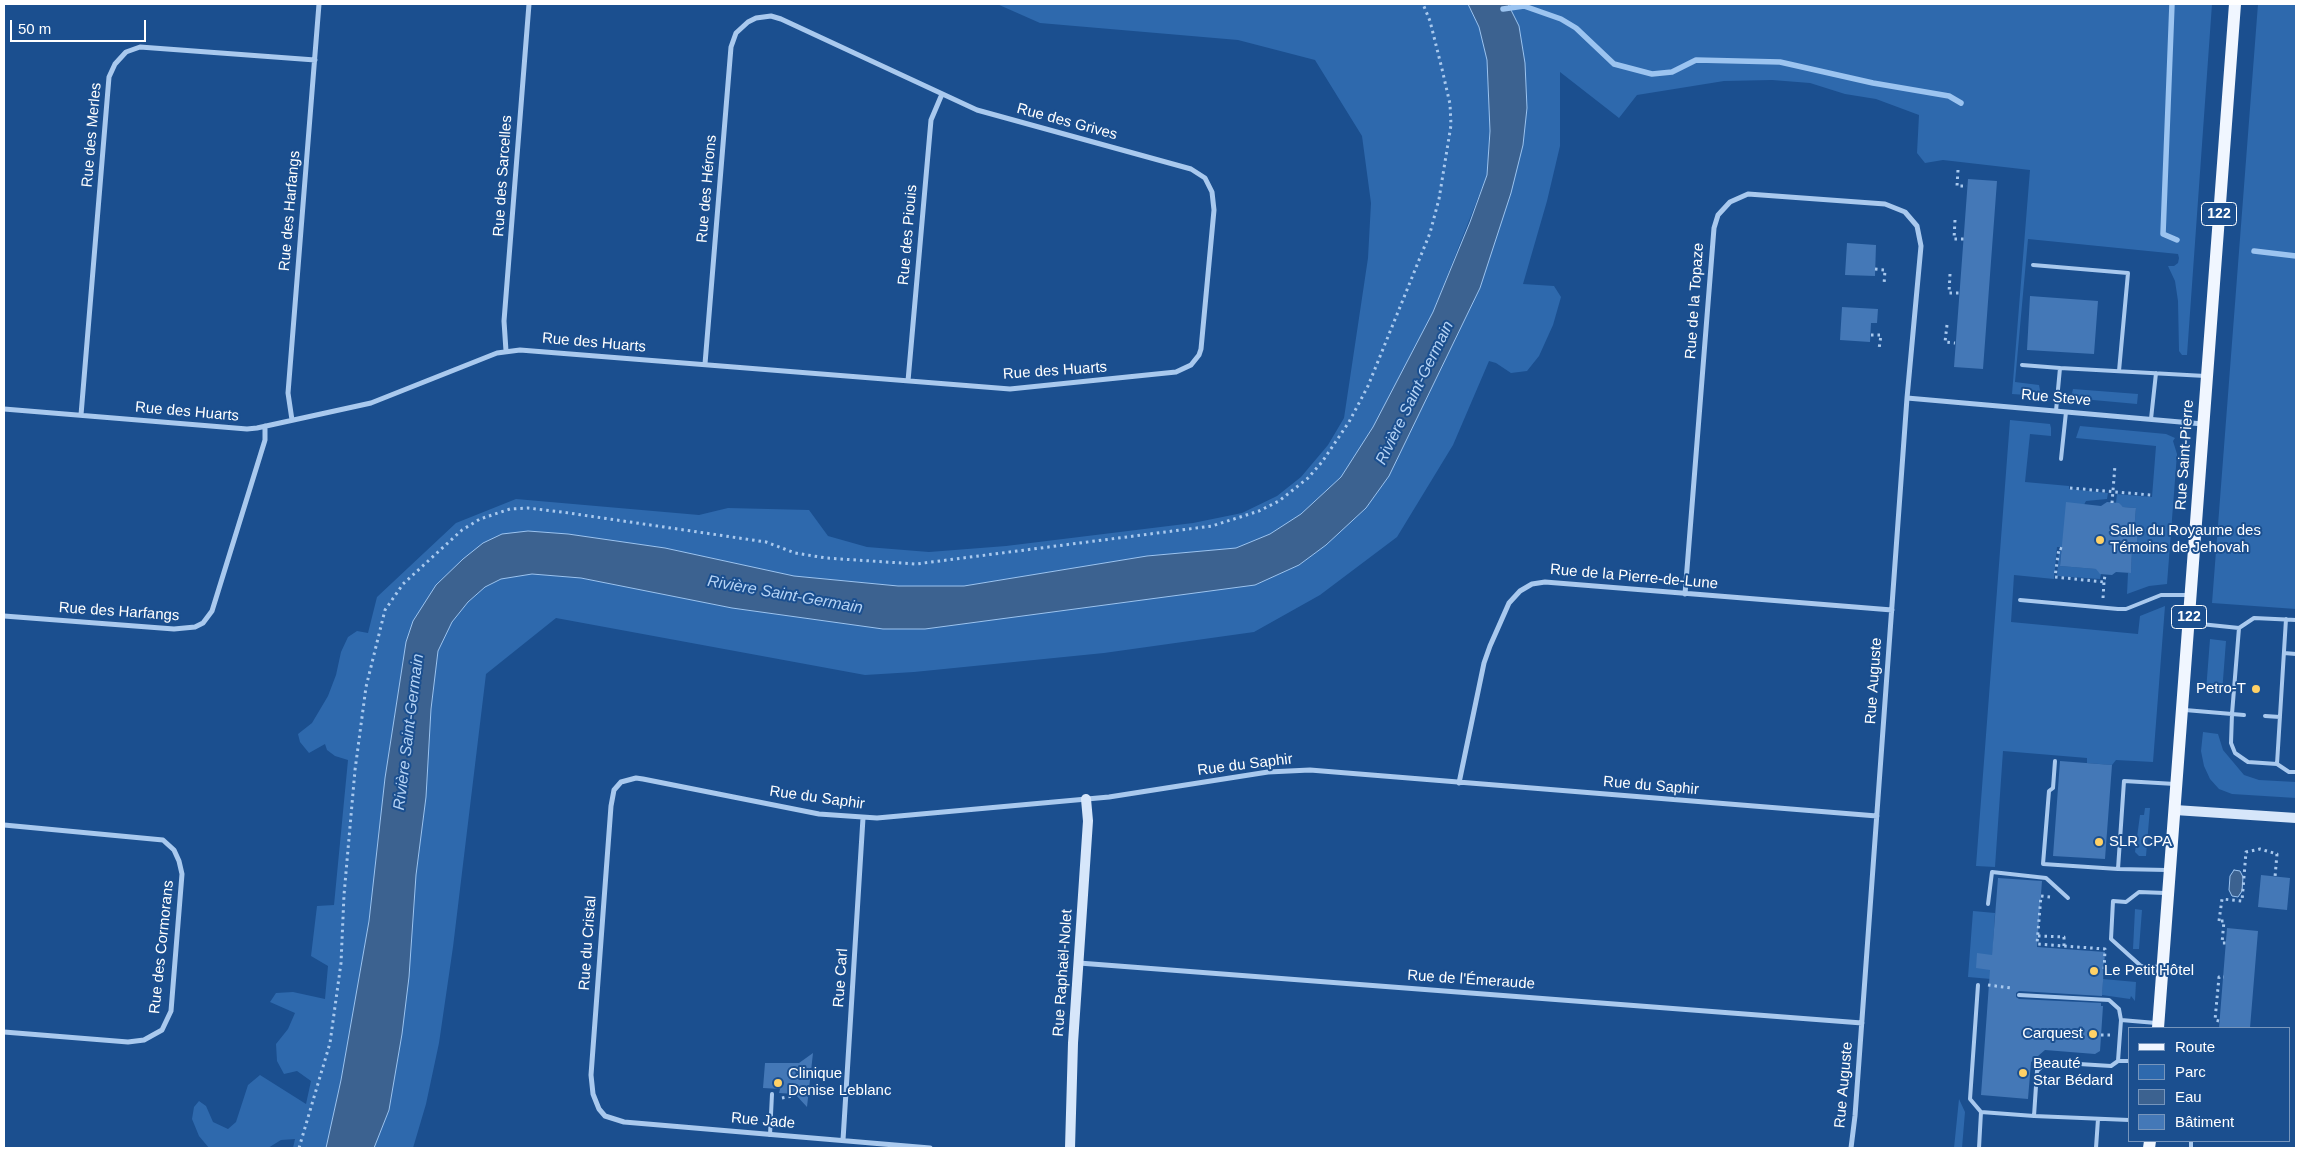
<!DOCTYPE html>
<html>
<head>
<meta charset="utf-8">
<style>
  body { margin:0 }
  #map { position:relative; width:2300px; height:1152px; overflow:hidden; background:#1b4f8f; font-family:Helvetica,sans-serif }
  canvas { display:block }
  .frame { position:absolute; inset:0; border:5px solid #fff; pointer-events:none }
  .legend { position:absolute; left:2128px; top:1027px; width:162px; height:115px; box-sizing:border-box; background:#1b4f8f; border:1px solid #7695bc; margin:0; padding:6px 9px; list-style:none; font-size:15px; color:#fff }
  .legend li { display:flex; align-items:center; gap:10px; height:25px }
  .legend b { width:25px; border:1px solid #7695bc }
  .scale { position:absolute; left:10px; top:20px; width:136px; height:22px; box-sizing:border-box; border:2px solid #fff; border-top:0; padding-left:6px; font-size:15px; line-height:18px; white-space:nowrap; color:#fff; -webkit-text-stroke:4px #1b4f8f; paint-order:stroke }
</style>
</head>
<body>
<div id="map">
<canvas width="2300" height="1152"></canvas>
<div class="frame"></div>
<ul class="legend">
<li><b style="height:6px;background:#f0f6ff"></b>Route</li>
<li><b style="height:14px;background:#2e69ad"></b>Parc</li>
<li><b style="height:14px;background:#3c6290"></b>Eau</li>
<li><b style="height:14px;background:#4478b7"></b>Bâtiment</li>
</ul>
<div class="scale">50 m</div>
</div>
<script>
const ctx = document.querySelector('canvas').getContext('2d');
ctx.lineJoin = 'round';
function fillPath(path, color) { ctx.fillStyle = color; ctx.fill(path, 'evenodd'); }
const toPath = rows => new Path2D(rows.map(r => 'M' + r).join(''));
function stroke(path, color, width, dash) { ctx.strokeStyle = color; ctx.lineWidth = width; ctx.lineCap = dash ? 'butt' : 'round'; ctx.setLineDash(dash || []); ctx.stroke(path); }
function label(font, color, halo, rows, align = 'center') {
  ctx.font = font + ' Helvetica,sans-serif'; ctx.lineWidth = 4; ctx.setLineDash([]); ctx.textBaseline = 'middle'; ctx.strokeStyle = halo; ctx.fillStyle = color; for (const [text, x, y, turn = 0] of rows) {
    ctx.save(); ctx.translate(x, y); ctx.rotate((+turn || 0) * Math.PI / 180); ctx.textAlign = isNaN(turn) ? turn : align; if (halo) ctx.strokeText(text, 0, 0); ctx.fillText(text, 0, 0); ctx.restore();
  }
}
const green = toPath([
  [997,4,1468,4,1479,27,1487,60,1490,131,1487,175,1433,312,1373,427,1341,477,1301,514,1270,534,1236,548,1147,556,964,586,898,586,794,576,665,548,568,534,528,531,406,642,385,778,369,921,341,1080,326,1148,293,1148,295,1139,281,1140,268,1148,209,1148,199,1136,192,1119,194,1107,199,1101,206,1106,213,1122,228,1129,236,1122,248,1085,260,1075,306,1104,311,1081,297,1071,284,1074,277,1061,276,1044,288,1029,295,1013,270,1002,276,993,293,992,325,999,328,966,311,956,317,906,334,905,348,760,335,756,327,750,325,744,309,753,300,742,298,734,312,723,328,696,336,675,341,652,348,637,357,631,368,633,377,597,456,523,516,499,699,515,728,508,809,510,828,536,867,547,929,552,1006,546,1193,523,1242,513,1277,496,1301,477,1328,445,1344,418,1368,258,1371,203,1362,136,1315,60,1238,40,1040,23],
  [1508,4,2212,4,2187,355,2182,355,2179,351,2178,301,2175,281,2168,266,2174,266,2178,263,2179,258,2178,254,2028,239,2015,382,2039,385,2041,396,2012,394,2030,170,1943,160,1925,163,1917,153,1919,115,1876,99,1845,94,1810,83,1772,80,1724,81,1637,95,1619,118,1560,72,1560,146,1547,201,1523,284,1554,286,1561,297,1553,325,1539,356,1527,371,1511,373,1496,363,1489,361,1453,445,1397,537,1320,595,1254,632,1104,653,914,672,865,675,556,618,486,674,453,947,439,1043,426,1104,413,1148,374,1148,389,1110,402,1034,416,875,426,797,431,709,438,650,452,622,468,602,485,587,501,579,532,574,581,578,732,608,883,629,925,629,1255,585,1299,565,1326,545,1366,508,1389,476,1480,288,1523,145,1527,108,1525,63,1519,26],
  [2258,4,2296,4,2296,609,2212,603],
  [2073,389,2138,394,2137,404,2071,398],
  [2010,420,2050,424,2051,428,2051,436,2030,434,2025,482,2069,486,2069,489,2108,493,2107,499,2086,501,2062,547,2057,547,2054,579,2014,575,2011,622,2138,634,2140,616,2165,606,2153,762,2116,760,2112,765,2087,763,2087,758,2003,751,1995,867,1976,866],
  [2080,426,2166,434,2175,438,2173,441,2177,454,2167,584,2149,586,2127,594,2128,573,2131,572,2132,550,2137,545,2137,535,2134,531,2136,508,2123,507,2116,503,2117,494,2152,497,2156,446,2076,438],
  [2059,551,2061,551,2060,566,2097,569,2101,574,2100,579,2057,576],
  [2210,639,2226,641,2222,693,2206,691],
  [2203,732,2218,734,2223,750,2244,775,2259,780,2296,782,2296,798,2232,794,2219,789,2210,779,2204,766,2201,751],
  [2145,808,2150,808,2146,856,2139,856,2135,852,2140,815,2144,815],
  [2135,909,2142,910,2139,949,2133,949],
  [1973,911,1995,913,1991,979,1968,977],
  [2103,979,2136,982,2135,1001,2131,996,2130,999,2102,995],
  [1959,1099,1965,1112,1962,1148,1954,1148]
]);
const water = toPath([
  [1468,4,1508,4,1519,26,1525,63,1527,108,1523,145,1511,193,1480,288,1389,476,1366,508,1326,545,1299,565,1255,585,925,629,883,629,732,608,581,578,532,574,501,579,485,587,468,602,452,622,438,651,431,709,426,797,416,875,409,977,402,1034,389,1110,374,1148,326,1148,341,1080,369,921,385,778,406,642,413,621,436,585,463,559,483,543,502,534,528,531,568,534,665,548,794,576,898,586,964,586,1147,556,1236,548,1270,534,1301,514,1341,477,1373,427,1433,312,1470,222,1487,175,1490,131,1487,60,1479,27,1468,4],
  [2234,870,2240,871,2243,877,2242,891,2238,897,2232,896,2229,890,2230,876,2234,870]
]);
const stream = toPath([
  [2172,4,2163,234,2177,240],
  [1503,9,1524,6,1561,19,1576,28,1614,64,1652,74,1672,72,1696,60,1780,62,1873,83,1949,96,1961,103],
  [2254,251,2296,256]
]);
const building = toPath([
  [1968,179,1997,181,1983,369,1954,367],
  [1847,243,1876,245,1875,276,1845,275],
  [2030,296,2098,301,2094,354,2027,350],
  [1842,307,1878,309,1877,323,1871,323,1870,342,1840,340],
  [2066,502,2101,506,2107,502,2119,503,2123,507,2136,508,2134,531,2137,535,2137,546,2132,550,2131,573,2116,572,2112,575,2100,574,2096,569,2060,566],
  [2060,761,2112,765,2105,859,2053,856],
  [2261,875,2290,878,2287,910,2258,907],
  [1998,878,2042,881,2037,947,2105,952,2102,996,2019,991,2016,993,2016,997,2019,999,2101,1003,2101,1006,2103,1006,2100,1051,2095,1054,2045,1050,2031,1062,2028,1099,1981,1095,1990,970,1976,968,1977,953,1992,955],
  [2227,928,2258,931,2250,1028,2219,1028],
  [813,1053,807,1107,795,1094,779,1093,780,1089,763,1088,765,1063,799,1063]
]);
const path = toPath([
  [1958,170,1957,186,1967,186],
  [1955,220,1954,239,1964,239],
  [1875,269,1885,270,1884,285],
  [1950,274,1949,293,1959,293],
  [1947,325,1945,342,1955,343],
  [1871,335,1881,335,1879,349],
  [2070,488,2151,495],
  [2112,503,2115,465],
  [2062,549,2059,548,2055,577,2104,582,2105,575],
  [2103,598,2104,582],
  [2050,897,2041,896,2037,944,2105,949,2104,973],
  [2219,921,2222,899,2242,901,2246,852,2260,849,2277,854,2275,877],
  [2221,921,2224,921,2222,943,2226,943],
  [2038,936,2064,937,2064,946],
  [1988,985,2011,988],
  [2219,1021,2215,1020,2219,977,2224,977],
  [2101,1035,2110,1035],
  [782,1098,792,1096,792,1094],
  [299,1148,330,1043,341,963,344,895,355,770,366,687,385,610,403,584,462,530,480,519,510,509,528,508,562,512,766,542,795,553,826,558,916,564,1212,526,1259,511,1279,501,1308,478,1322,462,1349,422,1368,386,1430,233,1439,199,1451,125,1450,104,1442,69,1430,21,1423,4]
]);
const lane = toPath([
  [2033,265,2128,273,2119,371],
  [2022,365,2060,368],
  [2056,411,2060,368,2205,376],
  [2151,419,2156,373],
  [2061,459,2066,412],
  [2020,600,2118,609,2126,609,2161,595,2188,595],
  [2239,628,2254,618,2296,620],
  [2284,653,2296,654],
  [2185,710,2232,714,2239,628,2191,623],
  [2244,715,2232,714,2231,743,2235,753,2248,762,2277,764,2289,772,2296,772],
  [2265,716,2280,717],
  [2055,761,2053,788,2049,791,2043,864,2118,869],
  [2277,764,2286,619],
  [2167,870,2118,869,2124,781,2175,784],
  [1988,904,1992,872,2046,878,2068,898],
  [2160,967,2141,966,2111,939,2113,901,2126,902,2139,892,2165,893],
  [1978,985,1970,1099,1981,1112],
  [2019,995,2109,1000,2119,1009,2121,1020],
  [2118,1061,2111,1066,2047,1062,2037,1071,2034,1116,2129,1120],
  [2129,1061,2118,1061,2121,1020,2156,1023],
  [770,1135,772,1094],
  [2191,1141,2191,1148],
  [1979,1148,1981,1112,2034,1116],
  [2096,1148,2098,1119]
]);
const street = toPath([
  [506,351,504,321,529,4],
  [908,381,931,120,942,94],
  [1907,398,2203,424],
  [4,409,247,429,257,428,371,403,497,353,520,350,1010,389,1176,372,1191,365,1199,355,1201,349,1214,210,1212,192,1205,178,1191,169,977,110,781,19,771,16,756,18,748,22,736,33,731,47,705,364],
  [81,415,109,77,115,64,126,52,140,47,315,60],
  [292,420,288,393,319,4],
  [1685,594,1714,228,1718,215,1730,202,1748,194,1885,204,1905,212,1917,226,1921,246,1907,398,1855,1116,1851,1148],
  [4,616,174,629,195,627,203,623,212,611,265,440,265,426],
  [1459,783,1484,663,1490,646,1509,603,1520,591,1532,584,1545,582,1892,610],
  [4,825,163,840,174,850,179,861,182,874,171,1011,162,1030,144,1040,128,1042,4,1032],
  [1079,963,1862,1023],
  [843,1140,863,818],
  [930,1148,624,1122,605,1116,599,1109,593,1094,591,1075,611,806,614,790,621,782,636,778,643,779,819,814,877,818,1109,797,1268,772,1310,770,1877,816]
]);
const secondary = toPath([
  [2175,810,2296,818],
  [1070,1148,1073,1043,1088,821,1086,799]
]);
const primary = toPath([
  [2158,1028,2235,4],
  [2149,1148,2150,1141]
]);
const markers = [
  [2100,540,5,"#ffd166"],
  [2256,689,5,"#ffd166"],
  [2099,842,5,"#ffd166"],
  [2094,971,5,"#ffd166"],
  [2093,1034,5,"#ffd166"],
  [2023,1073,5,"#ffd166"],
  [778,1083,5,"#ffd166"]
];
const shields = [
  [2219,214,35],
  [2189,617,35]
];
const shieldNames = [
  ["122",2219,214],
  ["122",2189,617]
];
const streetNames = [
  ["Rue des Grives",1067,122,15],
  ["Rue des Merles",92,135,-85],
  ["Rue des Sarcelles",503,176,-86],
  ["Rue des Hérons",707,189,-85],
  ["Rue des Harfangs",290,211,-85],
  ["Rue des Piouis",908,235,-85],
  ["Rue de la Topaze",1695,301,-86],
  ["Rue des Huarts",594,343,5],
  ["Rue des Huarts",1055,371,-4],
  ["Rue Steve",2056,398,5],
  ["Rue des Huarts",187,412,5],
  ["Rue Saint-Pierre",2185,455,-86],
  ["Rue de la Pierre-de-Lune",1634,577,5],
  ["Rue des Harfangs",119,612,4],
  ["Rue Auguste",1874,681,-86],
  ["Rue du Saphir",1245,765,-7],
  ["Rue du Saphir",1651,786,5],
  ["Rue du Saphir",817,798,8],
  ["Rue du Cristal",588,943,-86],
  ["Rue des Cormorans",162,947,-84],
  ["Rue Raphaël-Nolet",1063,973,-86],
  ["Rue Carl",841,978,-86],
  ["Rue de l'Émeraude",1471,980,4],
  ["Rue Auguste",1844,1085,-85],
  ["Rue Jade",763,1121,5]
];
const poiNames = [
  ["Salle du Royaume des",2110,531],
  ["Témoins de Jehovah",2110,548],
  ["Petro-T",2246,689,"right"],
  ["SLR CPA",2109,842],
  ["Le Petit Hôtel",2104,971],
  ["Carquest",2083,1034,"right"],
  ["Beauté",2033,1064],
  ["Star Bédard",2033,1081],
  ["Clinique",788,1074],
  ["Denise Leblanc",788,1091]
];
const waterNames = [
  ["Rivière Saint-Germain",1415,393,-64],
  ["Rivière Saint-Germain",785,595,10],
  ["Rivière Saint-Germain",409,732,-83]
];
fillPath(green, '#2e69ad');
fillPath(water, '#3c6290');
stroke(water, '#9cc4f0', 1);
stroke(stream, '#9cc4f0', 5.5);
fillPath(building, '#4478b7');
stroke(path, '#a9c9ee', 3, [2.5, 4]);
stroke(lane, '#a9c9ee', 4);
stroke(street, '#a9c9ee', 5);
stroke(secondary, '#d6e6fa', 10);
stroke(primary, '#f0f6ff', 12);
for (const [x, y, r, color] of markers) { const dot = new Path2D(); dot.arc(x, y, r, 0, 2 * Math.PI); ctx.fillStyle = color; ctx.fill(dot); stroke(dot, '#1b4f8f', 2); }
for (const [x, y, w] of shields) { const box = new Path2D(); box.roundRect(x - w / 2, y - 11.5, w, 23, 4); ctx.fillStyle = '#1b4f8f'; ctx.fill(box); stroke(box, '#fff', 1); }
label('bold 14px', '#fff', null, shieldNames);
label('15px', '#fff', '#1b4f8f', streetNames);
label('15px', '#fff', '#1b4f8f', poiNames, 'left');
label('italic 16px', '#b5d3f5', '#1b4f8f', waterNames);
</script>
</body>
</html>
